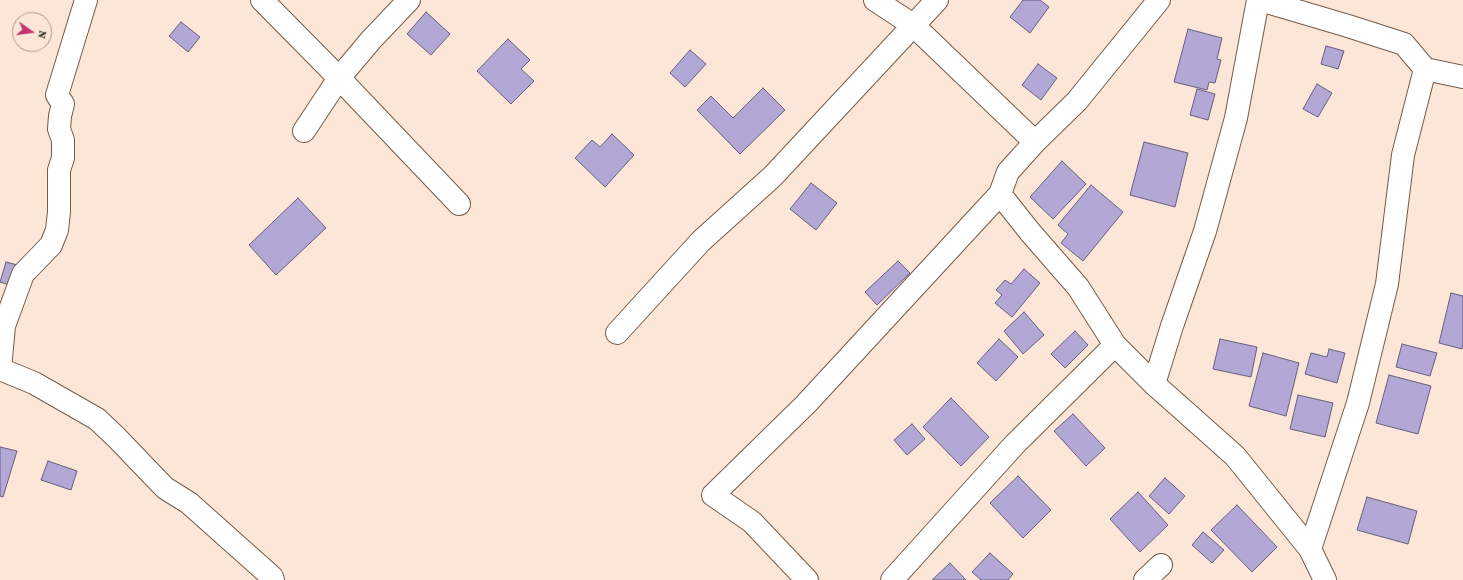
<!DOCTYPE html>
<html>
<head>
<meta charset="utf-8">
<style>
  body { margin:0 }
  #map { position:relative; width:1463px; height:580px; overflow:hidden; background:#fbe6d8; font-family:"Crimson Pro",serif }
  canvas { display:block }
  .north { position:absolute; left:12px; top:12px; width:40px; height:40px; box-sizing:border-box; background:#fbe6d8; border:1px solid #ac9a8e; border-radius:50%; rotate:104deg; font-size:11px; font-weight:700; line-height:16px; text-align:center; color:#352920 }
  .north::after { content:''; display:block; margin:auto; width:14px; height:18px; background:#be3673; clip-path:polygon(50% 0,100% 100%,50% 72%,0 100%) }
</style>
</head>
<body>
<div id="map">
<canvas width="1463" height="580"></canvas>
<div class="north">N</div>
</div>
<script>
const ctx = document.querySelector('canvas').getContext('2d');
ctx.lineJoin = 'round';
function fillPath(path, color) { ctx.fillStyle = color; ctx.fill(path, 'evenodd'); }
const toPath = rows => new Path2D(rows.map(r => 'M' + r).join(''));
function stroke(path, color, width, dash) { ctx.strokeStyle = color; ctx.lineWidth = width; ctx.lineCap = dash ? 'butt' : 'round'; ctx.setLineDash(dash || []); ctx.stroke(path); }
const building = toPath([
  [1023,0,1040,0,1049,7,1030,33,1010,17,1023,0],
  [426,12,450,34,431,55,407,34,426,12],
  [181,22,200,37,188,52,169,36,181,22],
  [1188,29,1222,38,1217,59,1221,60,1215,83,1209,82,1207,90,1174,82,1188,29],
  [508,39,530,60,521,69,534,81,511,104,477,71,508,39],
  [1326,46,1344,51,1338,69,1321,64,1326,46],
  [690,50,706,64,685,87,670,73,690,50],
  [1038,64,1057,78,1041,100,1022,85,1038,64],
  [1317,84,1332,93,1318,117,1303,109,1317,84],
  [763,88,785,110,740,154,697,110,711,96,733,118,763,88],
  [1197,89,1215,94,1208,120,1190,115,1197,89],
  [612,134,634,155,605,187,575,158,592,140,600,147,612,134],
  [1144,142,1188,153,1175,207,1130,195,1144,142],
  [1062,161,1086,184,1053,219,1030,197,1062,161],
  [811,183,837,203,816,230,790,209,811,183],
  [1091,185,1123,212,1083,261,1061,243,1068,234,1058,225,1091,185],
  [298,198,326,228,276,275,249,245,298,198],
  [898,261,910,273,877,305,865,292,898,261],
  [6,262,21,266,15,287,0,282,6,262],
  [1024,269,1040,283,1012,317,995,303,1002,295,996,290,1005,280,1011,284,1024,269],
  [1451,293,1463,296,1463,343,1462,349,1439,343,1451,293],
  [1024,312,1044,335,1023,354,1004,331,1024,312],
  [1075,331,1088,345,1065,368,1051,354,1075,331],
  [999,339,1018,357,996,381,977,363,999,339],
  [1220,339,1257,347,1251,377,1213,369,1220,339],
  [1402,344,1437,353,1430,376,1396,367,1402,344],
  [1329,349,1345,353,1337,383,1305,374,1311,353,1327,357,1329,349],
  [1263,353,1299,363,1286,416,1249,406,1263,353],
  [1389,375,1431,386,1418,434,1376,423,1389,375],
  [1298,395,1333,403,1325,437,1290,429,1298,395],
  [951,398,989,437,961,466,923,427,951,398],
  [1073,414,1105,448,1086,466,1054,431,1073,414],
  [912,424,925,439,907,455,894,440,912,424],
  [0,447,17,451,3,497,0,496,0,447],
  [48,461,77,471,71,490,41,480,48,461],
  [1018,476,1051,510,1023,538,990,503,1018,476],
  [1165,478,1185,496,1169,514,1149,496,1165,478],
  [1138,492,1168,525,1140,552,1110,519,1138,492],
  [1367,497,1417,511,1408,544,1357,530,1367,497],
  [1237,505,1277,547,1252,572,1211,530,1237,505],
  [1203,532,1224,550,1212,563,1192,545,1203,532],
  [990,553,1013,574,1008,580,981,580,972,572,990,553],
  [950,563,966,580,932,580,950,563]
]);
const minor = toPath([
  [86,0,57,95,63,104,60,116,59,129,63,140,63,158,59,170,59,212,57,230,51,245,23,274,4,326,0,369,34,383,97,419,116,437,165,488,189,503,272,577,273,580],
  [262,0,339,78,459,204],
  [875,0,913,25,1035,142],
  [1260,0,1348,26,1404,44,1425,69,1463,77],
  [304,131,339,78,371,40,409,0],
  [1000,194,1008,172,1035,142,1077,101,1159,0],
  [617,333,701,241,773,176,937,0],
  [1154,384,1172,326,1205,231,1236,118,1258,0],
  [1310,549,1325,580],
  [807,580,752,522,713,495,806,404,1000,194,1030,232,1078,287,1115,345,1154,384,1235,456,1310,549,1358,403,1387,284,1403,155,1425,69],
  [892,580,1015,444,1115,345],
  [1145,580,1161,565]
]);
fillPath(building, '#b2a7d5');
stroke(building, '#675f7e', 1);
stroke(minor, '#785b46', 24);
stroke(minor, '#fff', 22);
</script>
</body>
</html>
